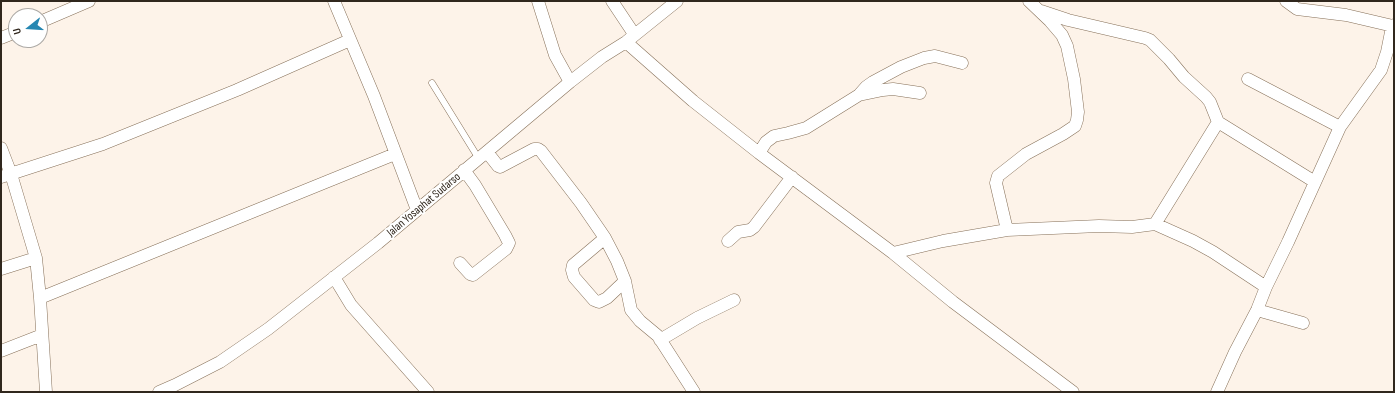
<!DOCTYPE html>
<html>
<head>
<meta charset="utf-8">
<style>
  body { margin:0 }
  #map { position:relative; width:1395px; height:393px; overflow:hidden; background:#fdf3e9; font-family:"Sofia Sans Condensed",sans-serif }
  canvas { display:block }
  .frame { position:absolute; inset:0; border:2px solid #30271d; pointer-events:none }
  .north { position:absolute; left:8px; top:8px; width:40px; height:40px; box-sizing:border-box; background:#fff; border:1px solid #aca9a5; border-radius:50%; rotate:253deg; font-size:11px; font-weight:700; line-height:16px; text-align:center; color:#30271d }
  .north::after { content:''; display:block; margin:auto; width:14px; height:18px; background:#2687b2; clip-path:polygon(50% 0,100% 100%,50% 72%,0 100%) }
</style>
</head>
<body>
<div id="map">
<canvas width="1395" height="393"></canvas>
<div class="frame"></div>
<div class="north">U</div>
</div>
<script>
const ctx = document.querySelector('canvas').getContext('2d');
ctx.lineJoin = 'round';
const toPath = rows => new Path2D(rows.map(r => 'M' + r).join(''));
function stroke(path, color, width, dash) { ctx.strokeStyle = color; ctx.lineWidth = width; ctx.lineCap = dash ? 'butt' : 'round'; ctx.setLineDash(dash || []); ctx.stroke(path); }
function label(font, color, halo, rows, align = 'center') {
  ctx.font = font + ' "Sofia Sans Condensed",sans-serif'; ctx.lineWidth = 4; ctx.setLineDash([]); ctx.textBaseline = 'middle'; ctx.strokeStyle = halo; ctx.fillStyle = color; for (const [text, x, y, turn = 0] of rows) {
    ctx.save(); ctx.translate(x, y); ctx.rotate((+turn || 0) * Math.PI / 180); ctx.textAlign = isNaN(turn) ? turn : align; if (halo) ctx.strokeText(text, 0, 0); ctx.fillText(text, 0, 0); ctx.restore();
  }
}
const service = toPath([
  [432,83,479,159]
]);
const minor = toPath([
  [334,1,374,96,417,210],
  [538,1,555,55,570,82],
  [612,1,634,34],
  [1286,1,1297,9,1346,15,1393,26],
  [1041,11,1068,20,1145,38,1150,40,1169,59,1184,77,1206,97,1210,102,1218,122],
  [40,22,89,1],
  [1,38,16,32],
  [626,42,693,101,759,153,893,253,953,302,1073,392],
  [1248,79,1340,127],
  [859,95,866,87,873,82,901,67,924,58,935,56,962,63],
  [1,148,11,174,36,258,40,298,46,392],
  [487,152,498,166,500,167,534,149,538,149,541,151,581,203,605,238,617,261,625,281,631,310,640,321,658,336,694,392],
  [759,153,766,142,774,136,788,133,806,128,859,95,883,90,893,89,920,93],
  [1,177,103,144,237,90,350,40],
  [1155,224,1218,122,1315,182],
  [1007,230,996,183,998,176,1026,154,1063,134,1075,126,1077,120,1078,112,1074,79,1067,46,1062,35,1050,21,1029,1],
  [605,238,573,265,572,270,574,277,594,300,599,302,607,298,625,281],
  [728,241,738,232,750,230,754,227,792,177],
  [893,253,943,241,1007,230,1099,226,1132,227,1155,224,1193,241,1213,252,1266,287],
  [460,263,470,274,473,275,506,249,509,243,505,235,475,185,464,170],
  [1,269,36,258],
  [334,277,351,305,428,392],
  [40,298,395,154],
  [1257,310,1303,323],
  [660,340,697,318,734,300],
  [1,351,42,335],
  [159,392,175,385,220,362,268,329,378,243,570,82,602,57,626,42,677,1],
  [1217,392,1235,352,1257,310,1266,287,1288,242,1340,127,1381,70,1387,52,1391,32,1394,25]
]);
const streetNames = [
  ["Jalan Yosaphat Sudarso",424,205,-40]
];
stroke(service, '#867059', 7);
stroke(minor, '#867059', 13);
stroke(service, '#fff', 6);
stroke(minor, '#fff', 12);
label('12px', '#30271d', '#fff', streetNames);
</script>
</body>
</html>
